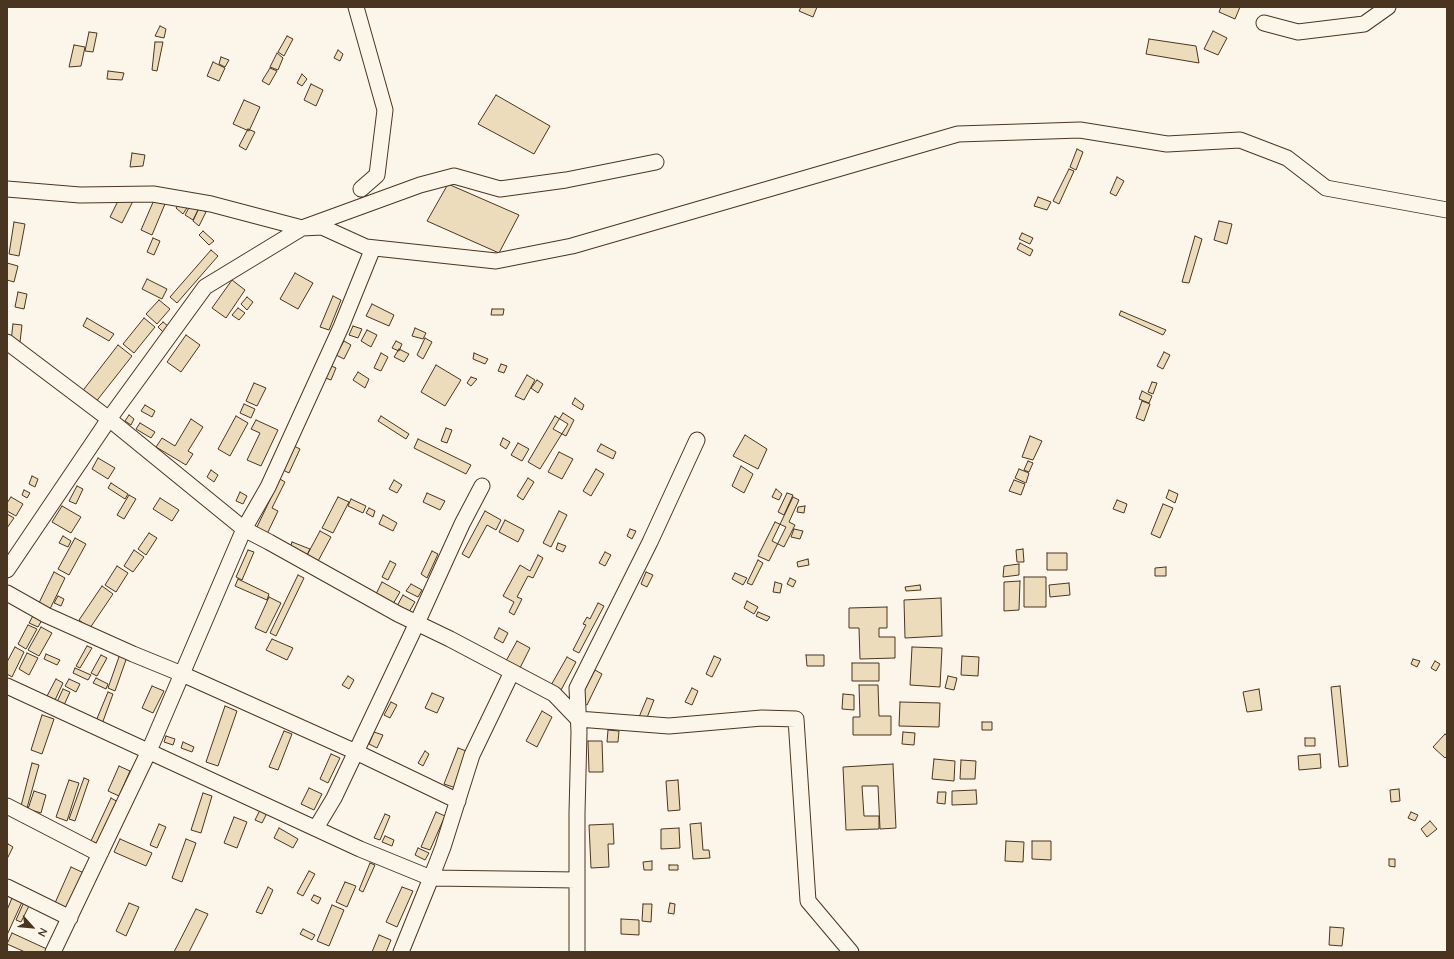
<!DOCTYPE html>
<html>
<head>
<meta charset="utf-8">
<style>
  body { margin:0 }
  #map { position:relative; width:1454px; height:959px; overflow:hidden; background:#fbf6e9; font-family:Quicksand,sans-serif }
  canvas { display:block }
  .frame { position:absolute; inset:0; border:8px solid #4a3520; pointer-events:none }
  .north { position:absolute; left:12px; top:907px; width:40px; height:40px; -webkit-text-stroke:3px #fbf6e9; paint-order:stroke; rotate:117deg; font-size:11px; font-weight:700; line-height:16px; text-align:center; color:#4a3520 }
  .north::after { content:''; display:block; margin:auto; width:14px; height:18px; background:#4a3520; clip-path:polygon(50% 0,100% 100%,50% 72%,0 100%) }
</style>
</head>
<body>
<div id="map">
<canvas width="1454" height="959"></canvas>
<div class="frame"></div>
<div class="north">N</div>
</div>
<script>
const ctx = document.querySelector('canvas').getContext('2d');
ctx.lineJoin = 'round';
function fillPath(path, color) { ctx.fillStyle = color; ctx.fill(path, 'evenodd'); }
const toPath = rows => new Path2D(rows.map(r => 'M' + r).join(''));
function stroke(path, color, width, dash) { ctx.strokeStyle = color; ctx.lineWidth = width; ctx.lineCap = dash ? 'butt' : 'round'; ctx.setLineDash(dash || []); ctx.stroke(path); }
const building = toPath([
  [801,7,817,7,813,17,799,11,801,7],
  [1221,7,1240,7,1235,19,1219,12,1221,7],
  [160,26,166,29,164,38,155,36,160,26],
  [1213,31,1227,38,1218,55,1204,49,1213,31],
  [89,32,97,33,93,52,85,51,89,32],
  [287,36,293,39,284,56,278,52,287,36],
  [1149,39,1196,46,1199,63,1146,54,1149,39],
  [155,42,163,42,157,71,152,70,155,42],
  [74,45,85,47,81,66,69,67,74,45],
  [338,50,343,54,340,61,334,58,338,50],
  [277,53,283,58,278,70,270,67,277,53],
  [221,57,229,60,225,67,219,64,221,57],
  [213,62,225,68,219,81,207,76,213,62],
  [270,68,277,71,269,85,262,81,270,68],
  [108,71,124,73,122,80,107,79,108,71],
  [302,74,307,79,302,86,297,83,302,74],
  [311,84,323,90,316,106,304,100,311,84],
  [496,95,550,126,534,154,478,124,496,95],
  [244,100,260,107,249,131,233,124,244,100],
  [248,129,255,132,246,150,239,146,248,129],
  [1077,149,1083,152,1076,170,1070,167,1077,149],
  [132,153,145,155,143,166,130,167,132,153],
  [1069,169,1074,171,1059,204,1053,201,1069,169],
  [1117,177,1124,181,1116,196,1110,193,1117,177],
  [448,184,519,215,499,253,427,221,448,184],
  [121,195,133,201,122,223,110,217,121,195],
  [1038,197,1051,202,1047,210,1034,206,1038,197],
  [182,199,190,203,183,214,176,208,182,199],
  [154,200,165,204,152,235,141,230,154,200],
  [191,204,199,208,193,220,185,215,191,204],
  [199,208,206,212,199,226,193,221,199,208],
  [1219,221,1232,224,1227,244,1214,240,1219,221],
  [14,222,25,224,19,256,9,254,14,222],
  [203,231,214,241,209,245,199,235,203,231],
  [1022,233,1033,238,1030,244,1019,239,1022,233],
  [1195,236,1202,239,1189,283,1182,282,1195,236],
  [153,238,160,241,154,255,147,252,153,238],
  [1020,243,1033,250,1030,256,1017,249,1020,243],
  [211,250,218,256,177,303,170,297,211,250],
  [7,263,18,266,14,282,7,280,7,263],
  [295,273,313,283,298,309,280,299,295,273],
  [147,279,167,289,162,299,142,289,147,279],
  [232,280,245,290,226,318,212,308,232,280],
  [18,292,27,294,24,309,15,307,18,292],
  [333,296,341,300,329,330,320,327,333,296],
  [247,297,253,302,247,310,241,304,247,297],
  [159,300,170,309,157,324,146,314,159,300],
  [372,304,394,315,389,326,366,316,372,304],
  [238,308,245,313,239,320,232,315,238,308],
  [492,309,504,309,503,315,491,315,492,309],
  [1121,311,1166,330,1163,335,1119,315,1121,311],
  [87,318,114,334,109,341,83,326,87,318],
  [144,318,155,327,134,353,123,344,144,318],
  [163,322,168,326,163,332,158,327,163,322],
  [13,324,22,325,20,342,11,341,13,324],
  [353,326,362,329,358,338,349,335,353,326],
  [415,328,426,333,423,339,412,336,415,328],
  [367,330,377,335,371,347,361,341,367,330],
  [186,335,200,345,181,372,167,362,186,335],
  [425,338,432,342,423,359,417,355,425,338],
  [344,341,351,345,344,359,336,355,344,341],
  [396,341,402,344,399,351,392,348,396,341],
  [118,345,132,356,95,403,81,393,118,345],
  [399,349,409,354,404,362,394,357,399,349],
  [1164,352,1170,355,1163,369,1157,366,1164,352],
  [381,353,388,357,381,371,374,368,381,353],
  [474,353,488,359,485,364,473,359,474,353],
  [501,364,507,366,504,373,498,371,501,364],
  [329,365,336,368,331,380,323,377,329,365],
  [436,365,461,380,445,406,421,392,436,365],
  [358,372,369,379,365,388,353,380,358,372],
  [527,375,535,380,524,400,515,396,527,375],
  [471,377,477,379,471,386,467,383,471,377],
  [537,380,543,384,538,393,531,388,537,380],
  [1152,382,1157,383,1153,394,1148,392,1152,382],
  [254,383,266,388,257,406,246,401,254,383],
  [1142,391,1152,396,1149,403,1139,399,1142,391],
  [575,398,584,405,582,410,572,404,575,398],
  [1142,401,1150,404,1144,421,1136,418,1142,401],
  [244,404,255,409,251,418,240,413,244,404],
  [145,405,155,411,152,417,141,411,145,405],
  [563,413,574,420,566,436,553,429,563,413],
  [129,415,134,419,131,425,125,421,129,415],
  [236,416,248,423,230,456,218,449,236,416],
  [381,416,409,434,406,439,378,421,381,416],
  [555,416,568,424,540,469,528,462,555,416],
  [191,419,203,427,188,451,193,454,186,465,156,447,162,438,175,446,191,419],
  [256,420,278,430,261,466,247,460,260,433,251,429,256,420],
  [140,423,155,432,151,438,136,429,140,423],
  [446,428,452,430,447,443,441,441,446,428],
  [745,435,767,449,758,469,733,456,745,435],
  [1030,436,1042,441,1033,460,1022,457,1030,436],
  [503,438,510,442,506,449,500,445,503,438],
  [418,439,471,465,466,474,414,448,418,439],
  [518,443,529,449,522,461,511,455,518,443],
  [601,444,616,452,613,459,597,451,601,444],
  [294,446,300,449,289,473,283,470,294,446],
  [559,452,573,459,562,479,548,472,559,452],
  [98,458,115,468,108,479,92,469,98,458],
  [1028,461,1033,463,1029,472,1024,470,1028,461],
  [741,466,753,474,744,493,732,486,741,466],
  [596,469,604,474,591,496,583,491,596,469],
  [1019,469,1029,473,1026,483,1015,478,1019,469],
  [211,470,218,475,214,482,207,477,211,470],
  [32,476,38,479,35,487,29,484,32,476],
  [528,478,534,482,523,500,517,496,528,478],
  [280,479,285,482,272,508,278,511,267,534,256,529,280,479],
  [394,480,402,485,397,493,389,489,394,480],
  [1014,480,1025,484,1021,495,1009,491,1014,480],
  [111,483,128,494,125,499,108,488,111,483],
  [77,486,83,489,76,504,69,501,77,486],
  [776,489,782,494,779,500,772,497,776,489],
  [24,490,30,493,27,498,22,495,24,490],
  [1169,490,1178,494,1175,503,1166,498,1169,490],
  [240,492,247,496,243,504,236,501,240,492],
  [427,493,445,501,440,510,423,502,427,493],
  [787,493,793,495,784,515,778,512,787,493],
  [129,495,136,499,124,519,117,515,129,495],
  [11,497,23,504,16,516,7,511,7,503,11,497],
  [338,497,349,502,333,533,322,528,338,497],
  [793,497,799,500,789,522,795,525,784,547,772,541,793,497],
  [160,498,179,510,172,521,153,509,160,498],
  [351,499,366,506,363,513,348,506,351,499],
  [1117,500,1127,504,1124,513,1113,509,1117,500],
  [1163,504,1173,508,1160,538,1151,534,1163,504],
  [62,506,81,517,71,533,52,522,62,506],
  [805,506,804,513,797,512,798,507,805,506],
  [369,508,375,511,373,517,366,513,369,508],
  [485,511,501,520,496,530,487,525,469,558,462,554,485,511],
  [559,511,567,515,551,547,543,543,559,511],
  [7,514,14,518,7,528,7,514],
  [383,515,397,523,393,531,379,524,383,515],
  [505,520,524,530,518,542,499,532,505,520],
  [775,522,786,527,769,561,758,556,775,522],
  [630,529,636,531,632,539,627,536,630,529],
  [794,529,803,531,800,539,791,537,794,529],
  [320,531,331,537,317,563,306,557,320,531],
  [149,533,157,538,146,555,138,549,149,533],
  [63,536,71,541,68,547,59,543,63,536],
  [75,538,86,544,69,575,58,569,75,538],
  [292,542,310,549,307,555,290,548,292,542],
  [558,543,566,546,563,552,556,549,558,543],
  [1023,549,1024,562,1017,562,1016,550,1023,549],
  [134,550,144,557,133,572,124,566,134,550],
  [248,550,254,552,242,580,236,577,248,550],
  [432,551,438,554,427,578,421,574,432,551],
  [605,552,611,555,605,566,599,563,605,552],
  [1047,553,1067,553,1067,570,1047,570,1047,553],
  [538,555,543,558,533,578,528,576,517,597,522,599,514,615,509,612,514,602,503,596,520,565,530,571,538,555],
  [808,559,809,565,798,567,797,562,808,559],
  [758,560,763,563,752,585,747,583,758,560],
  [390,561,396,564,388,580,382,577,390,561],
  [1019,564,1019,575,1003,577,1004,566,1019,564],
  [117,566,128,573,116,592,105,585,117,566],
  [1166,567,1166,576,1155,576,1155,568,1166,567],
  [54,572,65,578,49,611,38,605,54,572],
  [646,572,653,575,647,587,641,584,646,572],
  [735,573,747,578,743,585,732,579,735,573],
  [298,575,304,578,276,636,270,633,298,575],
  [1024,577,1046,577,1046,607,1024,607,1024,577],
  [790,578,796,581,793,587,787,584,790,578],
  [238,579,269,594,267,600,235,586,238,579],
  [1020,581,1019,610,1004,611,1004,582,1020,581],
  [382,582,400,592,393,604,376,594,382,582],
  [775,582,782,584,780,593,773,592,775,582],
  [1069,583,1070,595,1050,597,1049,585,1069,583],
  [411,584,422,590,418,597,406,591,411,584],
  [920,585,921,590,906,591,905,587,920,585],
  [102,586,113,594,90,628,79,620,102,586],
  [403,595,415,602,409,612,397,606,403,595],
  [58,596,64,599,61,606,54,603,58,596],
  [269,597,281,603,266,633,255,628,269,597],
  [941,598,942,636,905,638,904,600,941,598],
  [747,601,758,607,754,614,744,608,747,601],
  [598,603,604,606,579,653,573,650,586,625,583,624,587,617,590,619,598,603],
  [887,607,887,628,879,628,879,637,895,637,895,658,860,659,859,628,849,628,849,608,887,607],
  [758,612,770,617,767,621,756,616,758,612],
  [34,614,43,618,38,627,29,623,34,614],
  [28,625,37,629,26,649,18,644,28,625],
  [41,627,52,633,39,656,28,650,41,627],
  [499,628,508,633,503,643,494,638,499,628],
  [272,639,293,648,287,660,266,650,272,639],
  [517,641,530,648,520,668,506,661,517,641],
  [87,646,92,648,80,668,76,666,87,646],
  [15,647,24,652,12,677,7,674,7,662,15,647],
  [912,647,942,648,940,687,910,685,912,647],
  [27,653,38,658,29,675,19,669,27,653],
  [46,654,60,660,57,665,44,659,46,654],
  [120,654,127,657,115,691,108,688,120,654],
  [101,655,107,658,97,676,91,673,101,655],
  [806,655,824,655,824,666,807,666,806,655],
  [714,656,721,659,712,677,706,674,714,656],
  [962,656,979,657,978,676,961,675,962,656],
  [567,657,576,662,560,692,550,687,567,657],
  [1413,659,1420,661,1417,667,1411,664,1413,659],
  [1435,661,1440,664,1436,671,1431,668,1435,661],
  [852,663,879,663,879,681,852,681,852,663],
  [75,668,91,675,88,680,73,673,75,668],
  [595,670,602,674,587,705,579,701,595,670],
  [348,676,354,680,349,689,342,685,348,676],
  [948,676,957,678,954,690,945,688,948,676],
  [96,678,108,684,106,689,93,683,96,678],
  [56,679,63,683,55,700,47,696,56,679],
  [69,679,80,684,76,692,65,686,69,679],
  [859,685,878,685,879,716,891,716,891,735,853,735,853,717,860,717,859,685],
  [152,686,164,691,153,713,142,708,152,686],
  [1340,686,1348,766,1339,767,1331,687,1340,686],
  [692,688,698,691,692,705,685,702,692,688],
  [63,689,70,692,64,705,57,702,63,689],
  [1259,689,1262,710,1247,712,1243,692,1259,689],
  [108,692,113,694,102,724,96,721,108,692],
  [432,693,444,698,437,713,425,708,432,693],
  [843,694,854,695,854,710,842,709,843,694],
  [647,698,654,700,646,720,639,717,647,698],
  [391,702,397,705,390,718,384,715,391,702],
  [900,702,940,703,939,727,899,726,900,702],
  [225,706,237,711,218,766,206,762,225,706],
  [542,711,552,717,537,747,526,741,542,711],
  [42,715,54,719,42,754,31,750,42,715],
  [982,722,992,722,992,730,982,730,982,722],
  [608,730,619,731,618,742,607,742,608,730],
  [284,731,292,734,278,770,269,767,284,731],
  [374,732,383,735,377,748,369,744,374,732],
  [903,732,915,733,914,745,902,744,903,732],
  [1445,734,1447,736,1447,756,1445,758,1433,747,1445,734],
  [166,736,175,739,173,745,164,742,166,736],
  [1305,738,1315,738,1315,746,1305,746,1305,738],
  [588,741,602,741,603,772,589,772,588,741],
  [183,742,194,747,192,752,181,748,183,742],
  [458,748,469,752,456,788,444,784,458,748],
  [425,751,429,754,423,766,418,763,425,751],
  [331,754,340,758,328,783,320,779,331,754],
  [1320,754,1321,768,1299,770,1298,756,1320,754],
  [934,759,955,761,954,781,932,779,934,759],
  [961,760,976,761,975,779,960,779,961,760],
  [32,763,39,765,27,808,21,806,32,763],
  [893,764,896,828,880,829,878,786,862,786,864,816,879,816,879,829,846,830,843,767,893,764],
  [119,766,130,771,119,796,108,791,119,766],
  [84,778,89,780,75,821,69,819,84,778],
  [69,780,79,783,67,821,56,817,69,780],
  [678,780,680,810,668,811,666,781,678,780],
  [309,788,322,794,314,810,301,804,309,788],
  [1399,789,1400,801,1391,802,1390,790,1399,789],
  [976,790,977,804,952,805,952,791,976,790],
  [34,791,46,795,41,813,28,809,34,791],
  [938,792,946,792,945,804,937,803,938,792],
  [203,793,212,796,201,833,191,830,203,793],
  [111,798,118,802,99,844,91,841,111,798],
  [260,810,267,813,262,823,255,820,260,810],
  [436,812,445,816,430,850,421,847,436,812],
  [1411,812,1418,815,1415,821,1408,818,1411,812],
  [385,814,390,816,380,840,374,838,385,814],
  [234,817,247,822,237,848,224,843,234,817],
  [1430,821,1437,829,1427,837,1421,829,1430,821],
  [701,823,703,850,709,850,710,858,693,859,690,824,701,823],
  [159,824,166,827,157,848,150,845,159,824],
  [613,824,614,844,608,844,609,867,591,868,589,825,613,824],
  [279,828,298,839,293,848,274,838,279,828],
  [679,828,680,848,661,849,661,829,679,828],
  [385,836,394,840,392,846,382,842,385,836],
  [120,839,152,853,146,866,114,852,120,839],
  [186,839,196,843,182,882,172,878,186,839],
  [1006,841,1024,842,1023,862,1005,861,1006,841],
  [1032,841,1051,841,1051,860,1032,859,1032,841],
  [8,844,13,847,7,859,7,846,8,844],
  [418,848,429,853,425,860,415,855,418,848],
  [1389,859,1395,859,1395,867,1389,866,1389,859],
  [652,861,652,870,644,870,643,862,652,861],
  [370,863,375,865,363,892,359,890,370,863],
  [669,865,678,865,678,870,669,870,669,865],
  [71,867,84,873,68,909,55,903,71,867],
  [309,871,315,874,303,896,297,893,309,871],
  [345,882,356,886,347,907,336,902,345,882],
  [268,887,273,890,262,914,256,912,268,887],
  [402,887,413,891,397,927,386,922,402,887],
  [314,895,321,898,318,904,311,900,314,895],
  [12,898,22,902,7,935,7,910,12,898],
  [24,902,30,904,21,922,16,920,24,902],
  [129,903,139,907,126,936,116,931,129,903],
  [670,903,675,904,674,914,668,913,670,903],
  [643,904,652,904,651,922,642,921,643,904],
  [332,905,344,910,329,946,317,941,332,905],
  [196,909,208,914,189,952,174,952,196,909],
  [621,919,639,920,639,935,621,934,621,919],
  [1330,927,1344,928,1342,946,1329,945,1330,927],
  [303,929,315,935,312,940,300,934,303,929],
  [12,933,49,950,48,952,25,952,7,944,12,933],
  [379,935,391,940,386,952,372,952,379,935]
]);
const minor = toPath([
  [356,7,385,110,377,175,361,189],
  [1264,23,1298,32,1364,24,1388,7],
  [7,189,80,195,153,194,211,204,302,228,322,227,366,247,496,261,572,246,958,134,1080,130,1167,144,1240,140,1287,158,1326,188,1447,210],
  [7,342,109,419,244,529,269,542,398,614,450,639,554,694,578,719,669,726,762,718,796,719,808,901,851,952],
  [7,570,109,419,205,287,302,228,420,185,454,176,500,189,566,180,656,162],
  [7,593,46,615,133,654,182,674,356,752,458,801],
  [7,686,360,849,431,878,443,847,472,755,512,672],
  [7,806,92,850,101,852],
  [316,828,334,798,417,623,462,524,482,486],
  [7,887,70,918],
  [53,952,149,751,244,529,268,487,341,327,373,248],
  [401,952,431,878,577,880],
  [577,952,577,813,579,732,577,688,650,542,697,440]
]);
fillPath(building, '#ecdcbc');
stroke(building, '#4a3520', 1);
stroke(minor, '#4a3520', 17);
stroke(minor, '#fbf6e9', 15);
</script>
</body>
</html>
